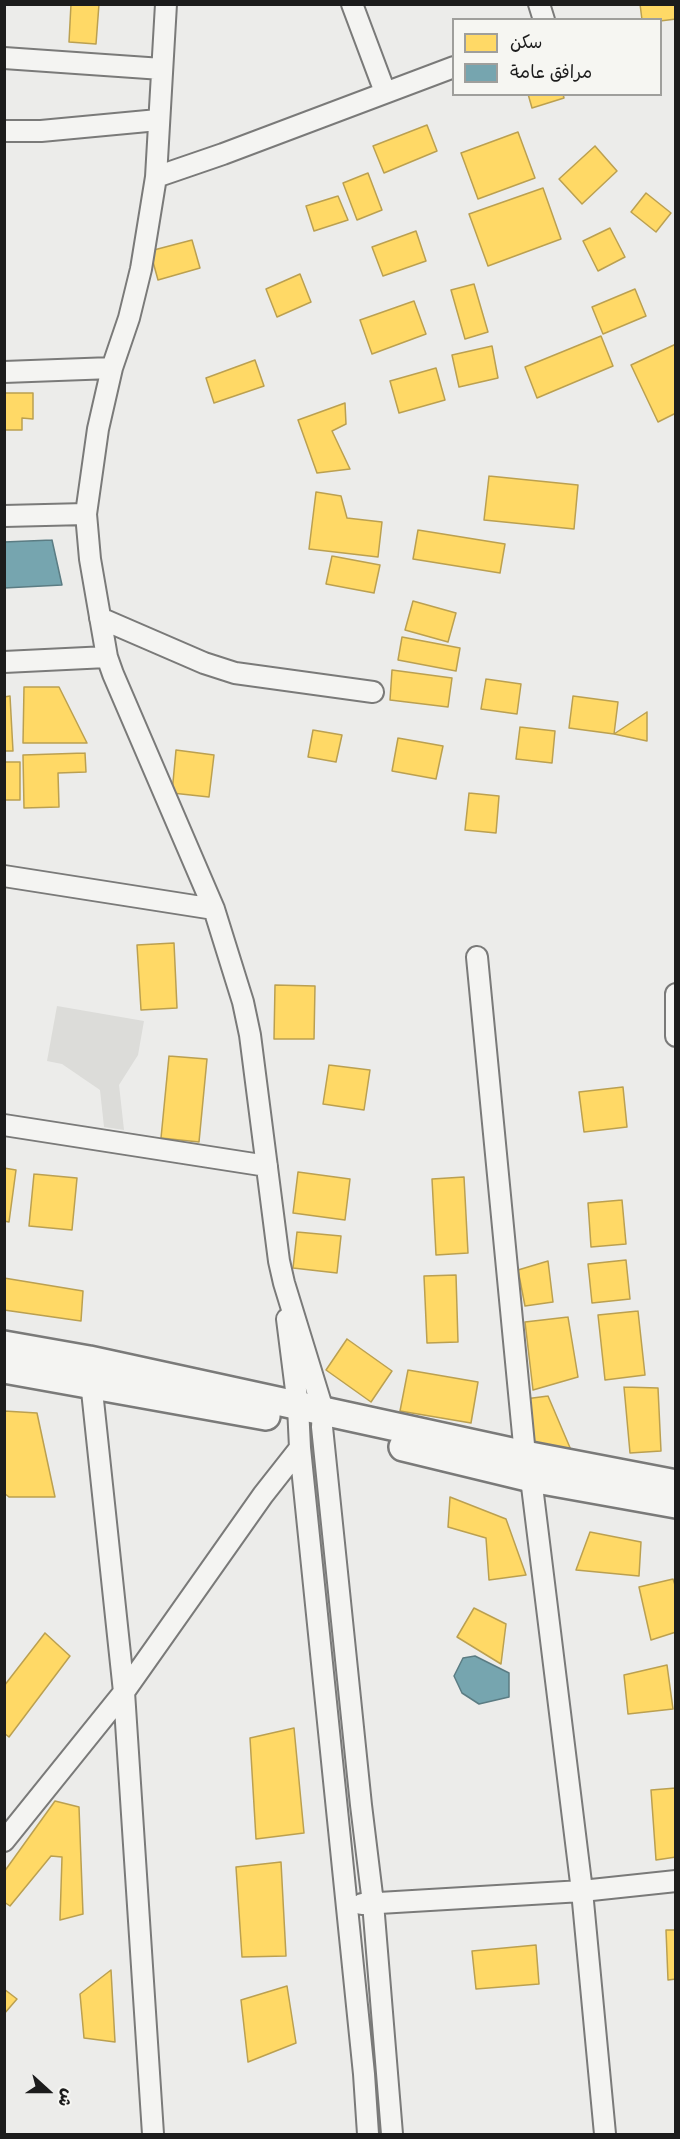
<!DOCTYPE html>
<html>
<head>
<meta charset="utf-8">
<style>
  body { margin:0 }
  #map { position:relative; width:680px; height:2139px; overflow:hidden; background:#ececea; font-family:Mynerve,"Playpen Sans Arabic",sans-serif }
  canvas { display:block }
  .frame { position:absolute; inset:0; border:6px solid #1c1c1c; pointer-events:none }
  .legend { position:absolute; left:452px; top:18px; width:210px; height:78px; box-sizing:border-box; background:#f6f6f2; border:2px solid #9f9f9c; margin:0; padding:8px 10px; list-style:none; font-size:18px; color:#1c1c1c }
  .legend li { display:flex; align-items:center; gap:12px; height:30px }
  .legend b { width:30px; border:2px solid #9f9f9c }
  .north { position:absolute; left:18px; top:2061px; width:60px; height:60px; -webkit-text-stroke:4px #f6f6f2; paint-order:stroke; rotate:111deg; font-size:16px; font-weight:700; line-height:24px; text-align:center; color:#1c1c1c }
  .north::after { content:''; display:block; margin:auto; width:21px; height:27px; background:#1c1c1c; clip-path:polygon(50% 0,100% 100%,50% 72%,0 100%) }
</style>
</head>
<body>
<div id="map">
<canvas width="680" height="2139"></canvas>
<div class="frame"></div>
<ul class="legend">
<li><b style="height:16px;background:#ffd966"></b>سكن</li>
<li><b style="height:16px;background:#76a5af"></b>مرافق عامة</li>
</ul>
<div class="north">ش</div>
</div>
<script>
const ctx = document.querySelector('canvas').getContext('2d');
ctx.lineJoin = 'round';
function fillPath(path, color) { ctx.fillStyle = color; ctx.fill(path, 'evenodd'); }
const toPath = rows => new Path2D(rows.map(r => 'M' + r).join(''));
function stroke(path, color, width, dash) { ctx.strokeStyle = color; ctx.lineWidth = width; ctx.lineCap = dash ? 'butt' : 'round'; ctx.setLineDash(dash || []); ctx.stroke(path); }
const green = toPath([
  [57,1006,144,1021,138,1055,119,1085,124,1130,104,1127,100,1090,62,1064,47,1061]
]);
const homes = toPath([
  [71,4,99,4,96,44,69,42,71,4],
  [640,4,676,4,676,19,660,21,642,20,640,4],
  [528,94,563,94,564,98,532,108,528,94],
  [427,125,437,151,384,173,373,146,427,125],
  [518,132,535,178,478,199,461,153,518,132],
  [595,146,617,171,582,204,559,179,595,146],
  [368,173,382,210,357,220,343,183,368,173],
  [543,188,561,239,488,266,469,214,543,188],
  [646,193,671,213,656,232,631,212,646,193],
  [338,196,348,220,314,231,306,206,338,196],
  [610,228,625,257,598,271,583,241,610,228],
  [416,231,426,261,383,276,372,247,416,231],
  [192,240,200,268,158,280,150,251,192,240],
  [300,274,311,302,277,317,266,289,300,274],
  [474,284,488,332,465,339,451,290,474,284],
  [635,289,646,316,603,334,592,307,635,289],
  [414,301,426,334,372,354,360,320,414,301],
  [601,336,613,366,537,398,525,367,601,336],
  [676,344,676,413,658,422,631,365,676,344],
  [492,346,498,378,459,387,452,355,492,346],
  [255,360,264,386,214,403,206,378,255,360],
  [436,368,445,400,399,413,390,381,436,368],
  [4,393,33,393,33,419,22,418,22,430,4,430,4,393],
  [345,403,346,424,332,431,350,469,317,473,298,420,345,403],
  [489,476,578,485,574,529,484,520,489,476],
  [316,492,341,496,347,518,382,522,378,557,309,549,316,492],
  [418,530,505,544,500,573,413,559,418,530],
  [332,556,380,565,374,593,326,584,332,556],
  [413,601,456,613,448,642,405,630,413,601],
  [402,637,460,648,456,671,398,660,402,637],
  [392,670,452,678,448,707,390,700,392,670],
  [486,679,521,684,517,714,481,709,486,679],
  [24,687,59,687,87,743,23,743,24,687],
  [10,696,13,751,4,751,4,697,10,696],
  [573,696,618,702,614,734,569,728,573,696],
  [647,712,647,741,614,734,647,712],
  [520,727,555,731,552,763,516,759,520,727],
  [313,730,342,735,336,762,308,757,313,730],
  [398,738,443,746,436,779,392,771,398,738],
  [176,750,214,755,209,797,172,793,176,750],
  [85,753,86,772,58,773,59,807,24,808,23,755,85,753],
  [4,762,20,762,20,800,4,800,4,762],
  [469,793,499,796,496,833,465,830,469,793],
  [174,943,177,1008,141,1010,137,945,174,943],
  [275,985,315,986,314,1039,274,1039,275,985],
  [169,1056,207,1059,199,1142,161,1138,169,1056],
  [329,1065,370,1070,364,1110,323,1104,329,1065],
  [623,1087,627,1127,584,1132,579,1092,623,1087],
  [4,1168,16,1170,9,1222,4,1221,4,1168],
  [298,1172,350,1179,345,1220,293,1213,298,1172],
  [34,1174,77,1178,72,1230,29,1226,34,1174],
  [464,1177,468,1253,436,1255,432,1179,464,1177],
  [622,1200,626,1244,591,1247,588,1203,622,1200],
  [297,1232,341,1236,337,1273,293,1268,297,1232],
  [626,1260,630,1299,592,1303,588,1264,626,1260],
  [548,1261,553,1302,525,1306,518,1270,548,1261],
  [456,1275,458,1342,427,1343,424,1276,456,1275],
  [4,1278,83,1291,81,1321,4,1310,4,1278],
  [638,1311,645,1375,605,1380,598,1315,638,1311],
  [568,1317,578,1377,533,1390,525,1322,568,1317],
  [347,1339,392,1371,371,1402,326,1370,347,1339],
  [408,1370,478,1382,471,1423,400,1411,408,1370],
  [624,1387,658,1388,661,1451,630,1453,624,1387],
  [548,1396,571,1450,535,1447,525,1399,548,1396],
  [4,1411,37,1413,55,1497,9,1497,4,1493,4,1411],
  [450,1497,506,1519,526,1575,489,1580,486,1538,448,1527,450,1497],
  [590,1532,641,1542,639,1576,576,1570,590,1532],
  [673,1579,676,1588,676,1632,651,1640,639,1587,673,1579],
  [474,1608,506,1624,501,1664,457,1637,474,1608],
  [45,1633,70,1656,9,1737,4,1733,4,1686,45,1633],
  [667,1665,673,1709,628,1714,624,1675,667,1665],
  [294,1728,304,1833,256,1839,250,1738,294,1728],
  [676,1788,676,1857,656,1860,651,1790,676,1788],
  [55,1801,79,1807,83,1914,60,1920,62,1857,51,1856,10,1906,4,1902,4,1872,55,1801],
  [281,1862,286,1956,242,1957,236,1867,281,1862],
  [666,1930,676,1930,676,1979,668,1980,666,1930],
  [536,1945,539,1984,476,1989,472,1951,536,1945],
  [111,1970,115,2042,84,2038,80,1994,111,1970],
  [287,1986,296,2043,248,2062,241,2000,287,1986],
  [4,1989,17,1999,4,2014,4,1989]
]);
const public = toPath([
  [52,540,62,585,4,588,4,542,52,540],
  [475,1656,509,1673,509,1697,479,1704,462,1693,454,1676,463,1658,475,1656]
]);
const minor = toPath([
  [166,4,156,177,141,269,129,318,112,368,98,429,86,514,90,559,107,657,113,674,214,909,243,1002,250,1035,279,1261,284,1283,323,1410,322,1427,361,1805,373,1903,392,2134],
  [352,4,385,92],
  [539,4,544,20],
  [4,58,162,69],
  [4,131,41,131,158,120],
  [156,177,223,154,454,67],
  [4,372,112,368],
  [4,516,86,514],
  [100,618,204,663,235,673,373,692],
  [4,662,107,657],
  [4,876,214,909],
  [477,957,525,1455],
  [676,994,676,1036],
  [4,1125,267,1166],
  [287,1319,298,1406,300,1448,364,2074,368,2134],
  [90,1372,124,1692,153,2134],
  [531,1478,582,1891,605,2134],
  [4,1841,124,1692,263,1495,300,1448],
  [362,1904,582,1891,676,1881]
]);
const secondary = toPath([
  [4,1345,89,1360,525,1455,676,1484],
  [4,1369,266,1416],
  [403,1447,531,1478,676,1504]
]);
fillPath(green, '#dcdcd9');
fillPath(homes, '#ffd966');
stroke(homes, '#bba050', 1.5);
fillPath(public, '#76a5af');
stroke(public, '#5b7c83', 1.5);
stroke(minor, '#7a7a79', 24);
stroke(secondary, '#7a7a79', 32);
stroke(minor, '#f4f4f2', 20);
stroke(secondary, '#f4f4f2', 27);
</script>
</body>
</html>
